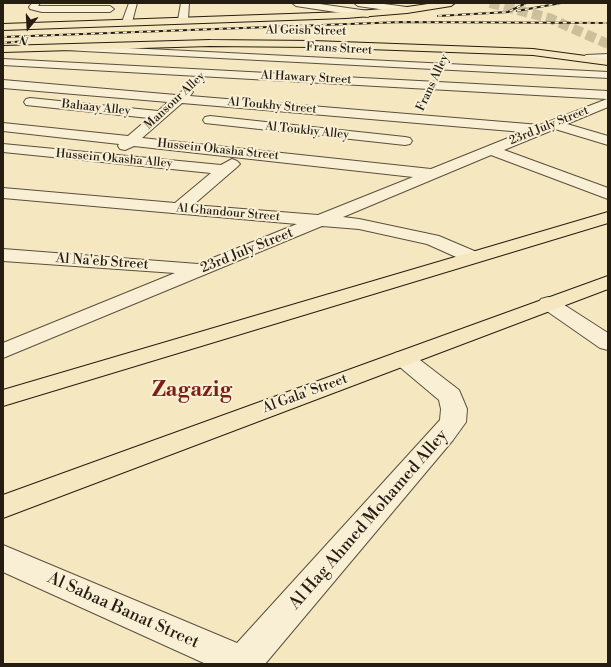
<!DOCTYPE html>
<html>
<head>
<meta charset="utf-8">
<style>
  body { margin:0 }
  #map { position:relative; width:611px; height:667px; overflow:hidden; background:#f5e7bf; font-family:"Libre Bodoni",serif }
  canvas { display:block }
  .frame { position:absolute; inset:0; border:4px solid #261d12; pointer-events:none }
  .north { position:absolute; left:8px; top:8px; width:40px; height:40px; -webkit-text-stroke:3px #f8efd5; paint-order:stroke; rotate:198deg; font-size:11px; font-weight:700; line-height:16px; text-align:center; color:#261d12 }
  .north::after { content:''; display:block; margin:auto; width:14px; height:18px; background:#261d12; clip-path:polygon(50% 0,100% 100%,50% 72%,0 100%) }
</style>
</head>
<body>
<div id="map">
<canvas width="611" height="667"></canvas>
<div class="frame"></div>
<div class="north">N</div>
</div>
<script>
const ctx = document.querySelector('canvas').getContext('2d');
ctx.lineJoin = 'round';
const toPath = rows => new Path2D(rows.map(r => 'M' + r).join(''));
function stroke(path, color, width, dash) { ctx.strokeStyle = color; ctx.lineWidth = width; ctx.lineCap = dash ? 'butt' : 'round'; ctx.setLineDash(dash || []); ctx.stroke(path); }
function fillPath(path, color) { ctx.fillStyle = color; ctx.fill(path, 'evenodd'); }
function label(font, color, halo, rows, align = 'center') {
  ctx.font = font + ' "Libre Bodoni",serif'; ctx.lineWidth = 4; ctx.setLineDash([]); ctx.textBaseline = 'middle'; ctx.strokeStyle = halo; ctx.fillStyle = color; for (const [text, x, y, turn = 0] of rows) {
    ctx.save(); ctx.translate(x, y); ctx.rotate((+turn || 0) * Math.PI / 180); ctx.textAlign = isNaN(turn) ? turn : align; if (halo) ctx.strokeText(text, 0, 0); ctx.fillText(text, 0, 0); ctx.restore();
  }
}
const majorTunnel = toPath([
  [490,3,549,18,608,44]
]);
const minor = toPath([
  [32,3,40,3,38,6,110,6,114,9,110,12,42,12,30,9,29,7,32,3],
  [129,3,137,3,132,22,127,25,122,22,129,3],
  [181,3,189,3,188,20,183,23,178,20,181,3],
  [292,3,313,3,368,11,372,14,368,17,296,6,292,3],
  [354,3,376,3,407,7,411,10,407,13,358,6,354,3],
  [68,45,608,72,608,78,64,50,63,48,68,45],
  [608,54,608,60,586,61,581,58,586,55,608,54],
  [3,59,608,91,608,107,567,124,608,136,608,145,555,129,504,150,608,188,608,199,491,155,343,217,359,219,439,236,479,253,481,257,479,261,472,263,465,261,427,244,359,229,322,226,3,358,3,343,175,273,3,261,3,249,198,264,297,224,3,198,3,188,175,203,211,173,3,152,3,144,221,165,232,159,237,161,240,164,237,167,193,205,318,215,413,177,134,146,125,150,120,149,118,146,119,144,3,131,3,123,128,136,149,118,26,105,24,102,26,99,30,98,158,111,168,102,3,88,3,80,176,95,187,88,193,92,190,96,540,125,607,99,3,65,3,59],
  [182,103,523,132,431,169,142,138,182,103],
  [210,116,405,137,410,138,412,141,410,144,405,145,205,123,203,120,205,117,210,116],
  [548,297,555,299,608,333,608,350,600,348,541,307,538,303,541,299,548,297],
  [403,351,411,353,459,390,467,409,466,422,453,440,265,664,206,664,3,572,3,545,237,643,440,420,441,409,439,400,395,363,392,358,395,353,403,351]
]);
const major = toPath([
  [435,3,455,3,451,6,407,13,346,18,3,30,3,24,346,12,407,7,435,3],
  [210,40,313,41,533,49,608,59,608,65,533,55,313,47,210,46,3,52,3,46,210,40]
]);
const highway = toPath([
  [608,212,608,223,3,406,3,390,608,212],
  [608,276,608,289,3,518,3,495,608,276]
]);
const rail = toPath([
  [517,11,561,3],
  [438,16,508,12,526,3],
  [3,37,402,22,608,23],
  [3,43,25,41]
]);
const farStreetnames = [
  ["Al Geish Street",306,31,1],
  ["Frans Street",339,49,3],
  ["Al Hawary Street",306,78,3],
  ["Frans Alley",433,83,-65],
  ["Mansour Alley",175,101,-43],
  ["Al Toukhy Street",272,106,5],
  ["Bahaay Alley",96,108,6],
  ["23rd July Street",549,126,-22],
  ["Al Toukhy Alley",307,131,6],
  ["Hussein Okasha Street",218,150,6],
  ["Hussein Okasha Alley",114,159,5],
  ["Al Ghandour Street",228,213,5]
];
const streetNames = [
  ["23rd July Street",247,251,-22],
  ["Al Na'eb Street",102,262,4],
  ["Al Gala' Street",305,394,-20]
];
const nearStreetnames = [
  ["Al Hag Ahmed Mohamed Alley",369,520,-49],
  ["Al Sabaa Banat Street",123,611,24]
];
const townNames = [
  ["Zagazig",192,391]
];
stroke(majorTunnel, '#ccbf9c', 10, [10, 4.5]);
stroke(minor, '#5a503d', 2);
stroke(major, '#261d12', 2);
stroke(highway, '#261d12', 2);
fillPath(minor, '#f8efd5');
fillPath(major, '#f5e7bf');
fillPath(highway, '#f5e7bf');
stroke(rail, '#261d12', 2);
stroke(rail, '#f8efd5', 1.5, [4]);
label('12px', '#261d12', '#f8efd5', farStreetnames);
label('14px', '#261d12', '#f8efd5', streetNames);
label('17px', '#261d12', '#f8efd5', nearStreetnames);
label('bold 22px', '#7a1f14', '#f8efd5', townNames);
</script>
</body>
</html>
